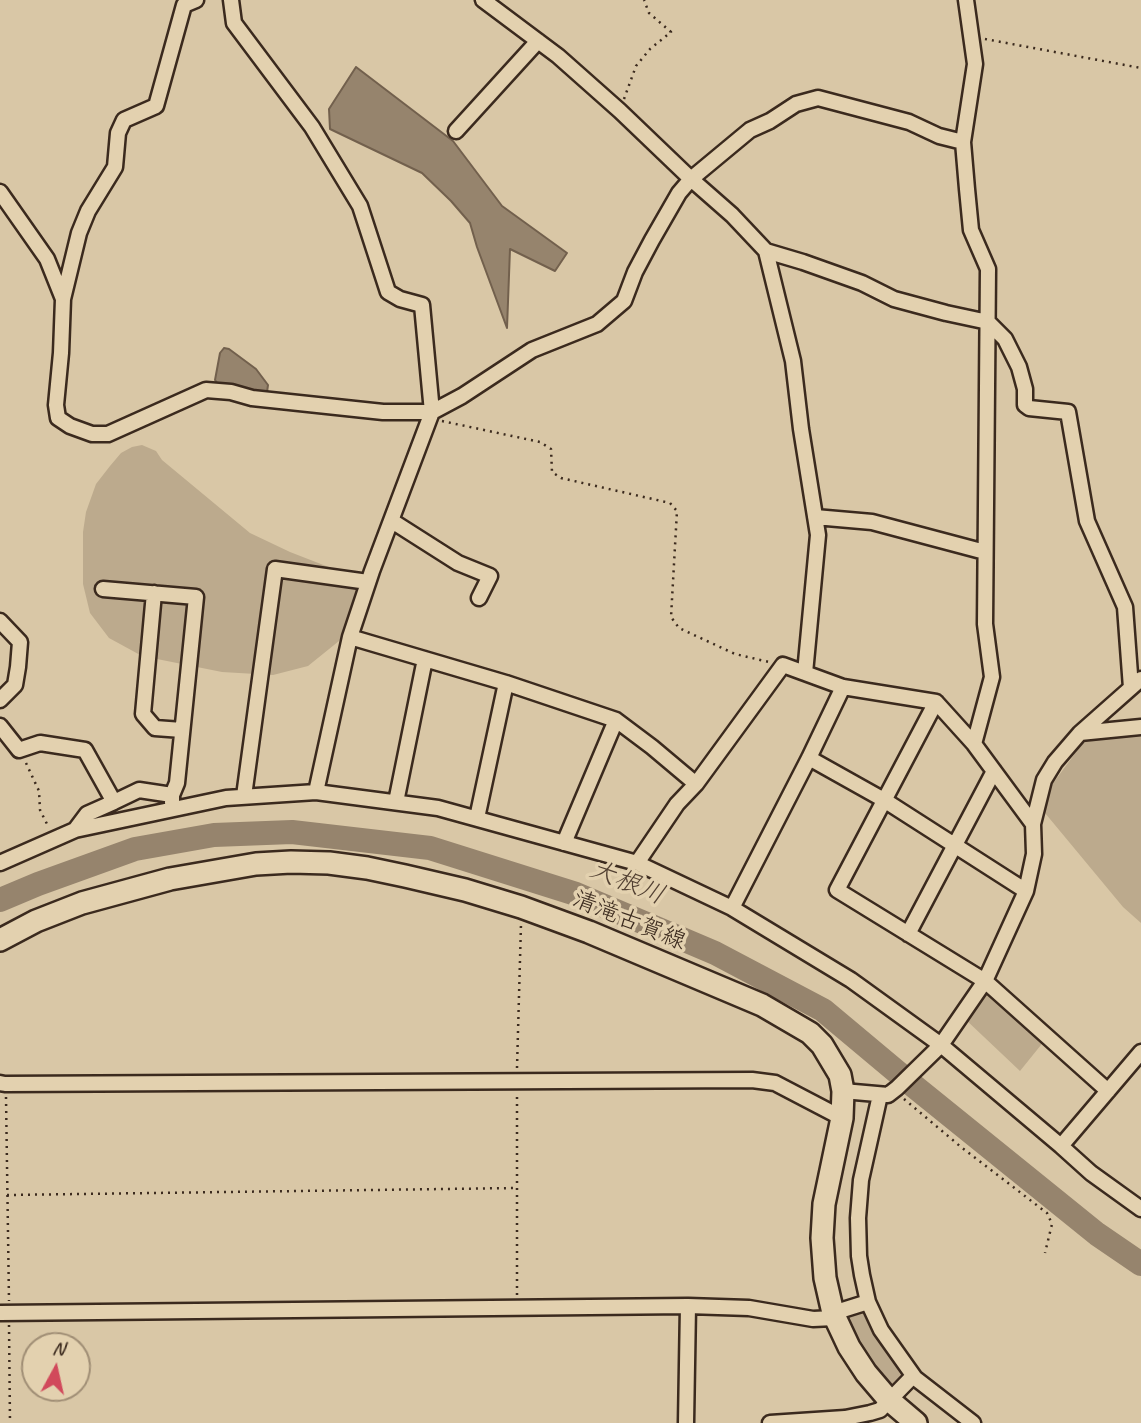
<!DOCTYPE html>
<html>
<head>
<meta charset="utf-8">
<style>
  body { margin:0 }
  #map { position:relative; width:1141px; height:1423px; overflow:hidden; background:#d9c7a6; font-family:Caveat,sans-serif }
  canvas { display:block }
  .north { position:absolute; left:21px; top:1332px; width:70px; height:70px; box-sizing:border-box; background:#e3d1af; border:2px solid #a08e75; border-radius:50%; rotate:8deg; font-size:19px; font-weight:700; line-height:28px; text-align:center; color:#3b2a1e }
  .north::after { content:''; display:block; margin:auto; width:24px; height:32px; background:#d1495b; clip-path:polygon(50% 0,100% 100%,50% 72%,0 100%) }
</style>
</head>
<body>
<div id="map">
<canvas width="1141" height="1423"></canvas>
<div class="north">N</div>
</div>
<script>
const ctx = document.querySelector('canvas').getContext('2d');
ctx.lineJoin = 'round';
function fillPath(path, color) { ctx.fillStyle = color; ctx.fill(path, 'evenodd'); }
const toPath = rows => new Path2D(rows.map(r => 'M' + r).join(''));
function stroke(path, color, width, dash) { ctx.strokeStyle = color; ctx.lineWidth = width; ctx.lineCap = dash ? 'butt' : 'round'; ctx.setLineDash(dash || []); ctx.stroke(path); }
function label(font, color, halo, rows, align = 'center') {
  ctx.font = font + ' Caveat,"Klee One",sans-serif'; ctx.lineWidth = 7; ctx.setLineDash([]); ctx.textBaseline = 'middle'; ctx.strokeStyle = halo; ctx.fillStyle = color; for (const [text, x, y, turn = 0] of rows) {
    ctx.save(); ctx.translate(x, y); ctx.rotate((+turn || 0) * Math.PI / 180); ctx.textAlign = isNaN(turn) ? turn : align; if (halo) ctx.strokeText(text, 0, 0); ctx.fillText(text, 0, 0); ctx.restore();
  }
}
const green = toPath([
  [142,445,156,451,162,460,250,533,290,552,344,573,362,590,356,623,339,641,308,666,273,675,222,672,142,656,109,638,90,613,83,584,83,532,86,512,96,484,110,466,121,453,132,447],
  [1133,735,1141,735,1141,923,1123,907,1045,813,1051,786,1085,740],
  [985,990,1045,1040,1020,1071,965,1019],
  [866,1309,906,1373,892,1392,872,1369,842,1316]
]);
const water = toPath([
  [356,67,453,141,502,206,567,253,555,271,510,249,507,328,477,247,470,223,451,201,422,173,330,129,329,109,356,67],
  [224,348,229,349,256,369,268,385,267,392,234,389,218,384,215,380,220,353,224,348]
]);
const river = toPath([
  [0,900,38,884,135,849,214,835,292,832,430,848,576,894,715,953,823,1010,915,1087,1097,1234,1141,1264]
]);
const path = toPath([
  [985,39,1141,68],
  [624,99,636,66,650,49,671,32,649,13,644,0],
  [442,421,540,442,551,449,552,472,561,478,670,503,677,511,671,617,679,628,735,654,769,662],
  [26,763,39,791,40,810,49,828],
  [517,1068,521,924],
  [6,1097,9,1301],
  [904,1099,961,1147,1047,1213,1052,1224,1045,1253],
  [7,1195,517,1188],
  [517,1295,517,1095],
  [9,1325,10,1423]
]);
const street = toPath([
  [196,0,184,5,156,106,124,120,118,133,115,167,88,211,79,233,63,299,61,353,56,405,58,418,70,426,92,434,108,434,206,390,231,392,252,398,383,412,432,412,462,396,532,350,597,324,624,301,635,272,652,240,679,193,691,179,750,130,770,121,796,104,818,98,909,122,939,136,963,142],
  [231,0,234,23,312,127,360,206,388,292,400,299,422,305,432,412,372,571,350,637,316,792],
  [483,0,558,56,620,111,691,179,732,215,766,251,793,361,801,429,818,535,805,673],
  [966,0,975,64,963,142,967,189,971,230,988,269,985,624,992,677,974,744],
  [456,131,538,41],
  [0,192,47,259,63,299],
  [766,251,803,262,862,283,894,299,946,313,988,322,1005,339,1019,367,1025,389,1025,405,1029,408,1068,412,1087,521,1125,607,1131,688],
  [815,517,872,522,985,552],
  [392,521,458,563,490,576,479,598],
  [103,589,196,597,177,783,172,795],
  [154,593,143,714,155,728,182,730],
  [0,621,20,642,18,667,15,685,0,700],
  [350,637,506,683,616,720,652,747,696,784],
  [936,702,837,890,985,981,1108,1091],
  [0,726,19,750,40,743,85,750,114,802,139,790,172,795,172,803],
  [1080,733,1141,727],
  [809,758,884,800,1026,891],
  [244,796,275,569,368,582],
  [396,802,425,659],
  [477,818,506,683],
  [75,830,87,814,114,802],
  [564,843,616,720],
  [0,863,75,830,226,798,316,792,438,808,637,863,732,908,851,980,941,1045,1061,1146,1091,1173,1141,1209],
  [637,863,677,804,696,784,783,665,843,687,936,702,974,744,1033,824],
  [732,908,809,758,843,687],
  [908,934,994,771],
  [0,1083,5,1084,752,1080,775,1083,842,1118],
  [843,1091,888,1095,897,1088,941,1045,985,981,1026,891,1034,854,1033,824,1044,780,1055,762,1080,733,1141,679],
  [880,1095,861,1180,858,1218,859,1256,862,1275,868,1302,881,1330,915,1378,973,1423],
  [1061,1146,1141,1052],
  [0,1313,688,1306,749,1308,813,1319,834,1318],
  [833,1313,868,1302],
  [686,1423,688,1306],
  [770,1423,845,1418,870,1413,880,1410,913,1376]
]);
const secondary = toPath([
  [0,940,36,921,82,903,170,879,256,864,291,862,329,863,367,868,405,876,465,890,521,907,589,932,762,1005,810,1033,822,1045,840,1075,843,1091,842,1118,824,1204,822,1238,825,1278,833,1313,849,1347,866,1373,889,1400,916,1423]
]);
const streetNames = [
  ["清滝古賀線",629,921,22]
];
const waterNames = [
  ["大根川",627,883,22]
];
fillPath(green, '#bcaa8d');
fillPath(water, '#96846d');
stroke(water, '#72604d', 2);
stroke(river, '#96846d', 24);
stroke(street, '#3b2a1e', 19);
stroke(secondary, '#3b2a1e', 26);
stroke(path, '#3b2a1e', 2.5, [2, 5]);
stroke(street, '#e3d1af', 14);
stroke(secondary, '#e3d1af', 21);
label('24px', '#3b2a1e', '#e3d1af', streetNames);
label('italic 26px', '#524032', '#e3d1af', waterNames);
</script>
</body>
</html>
